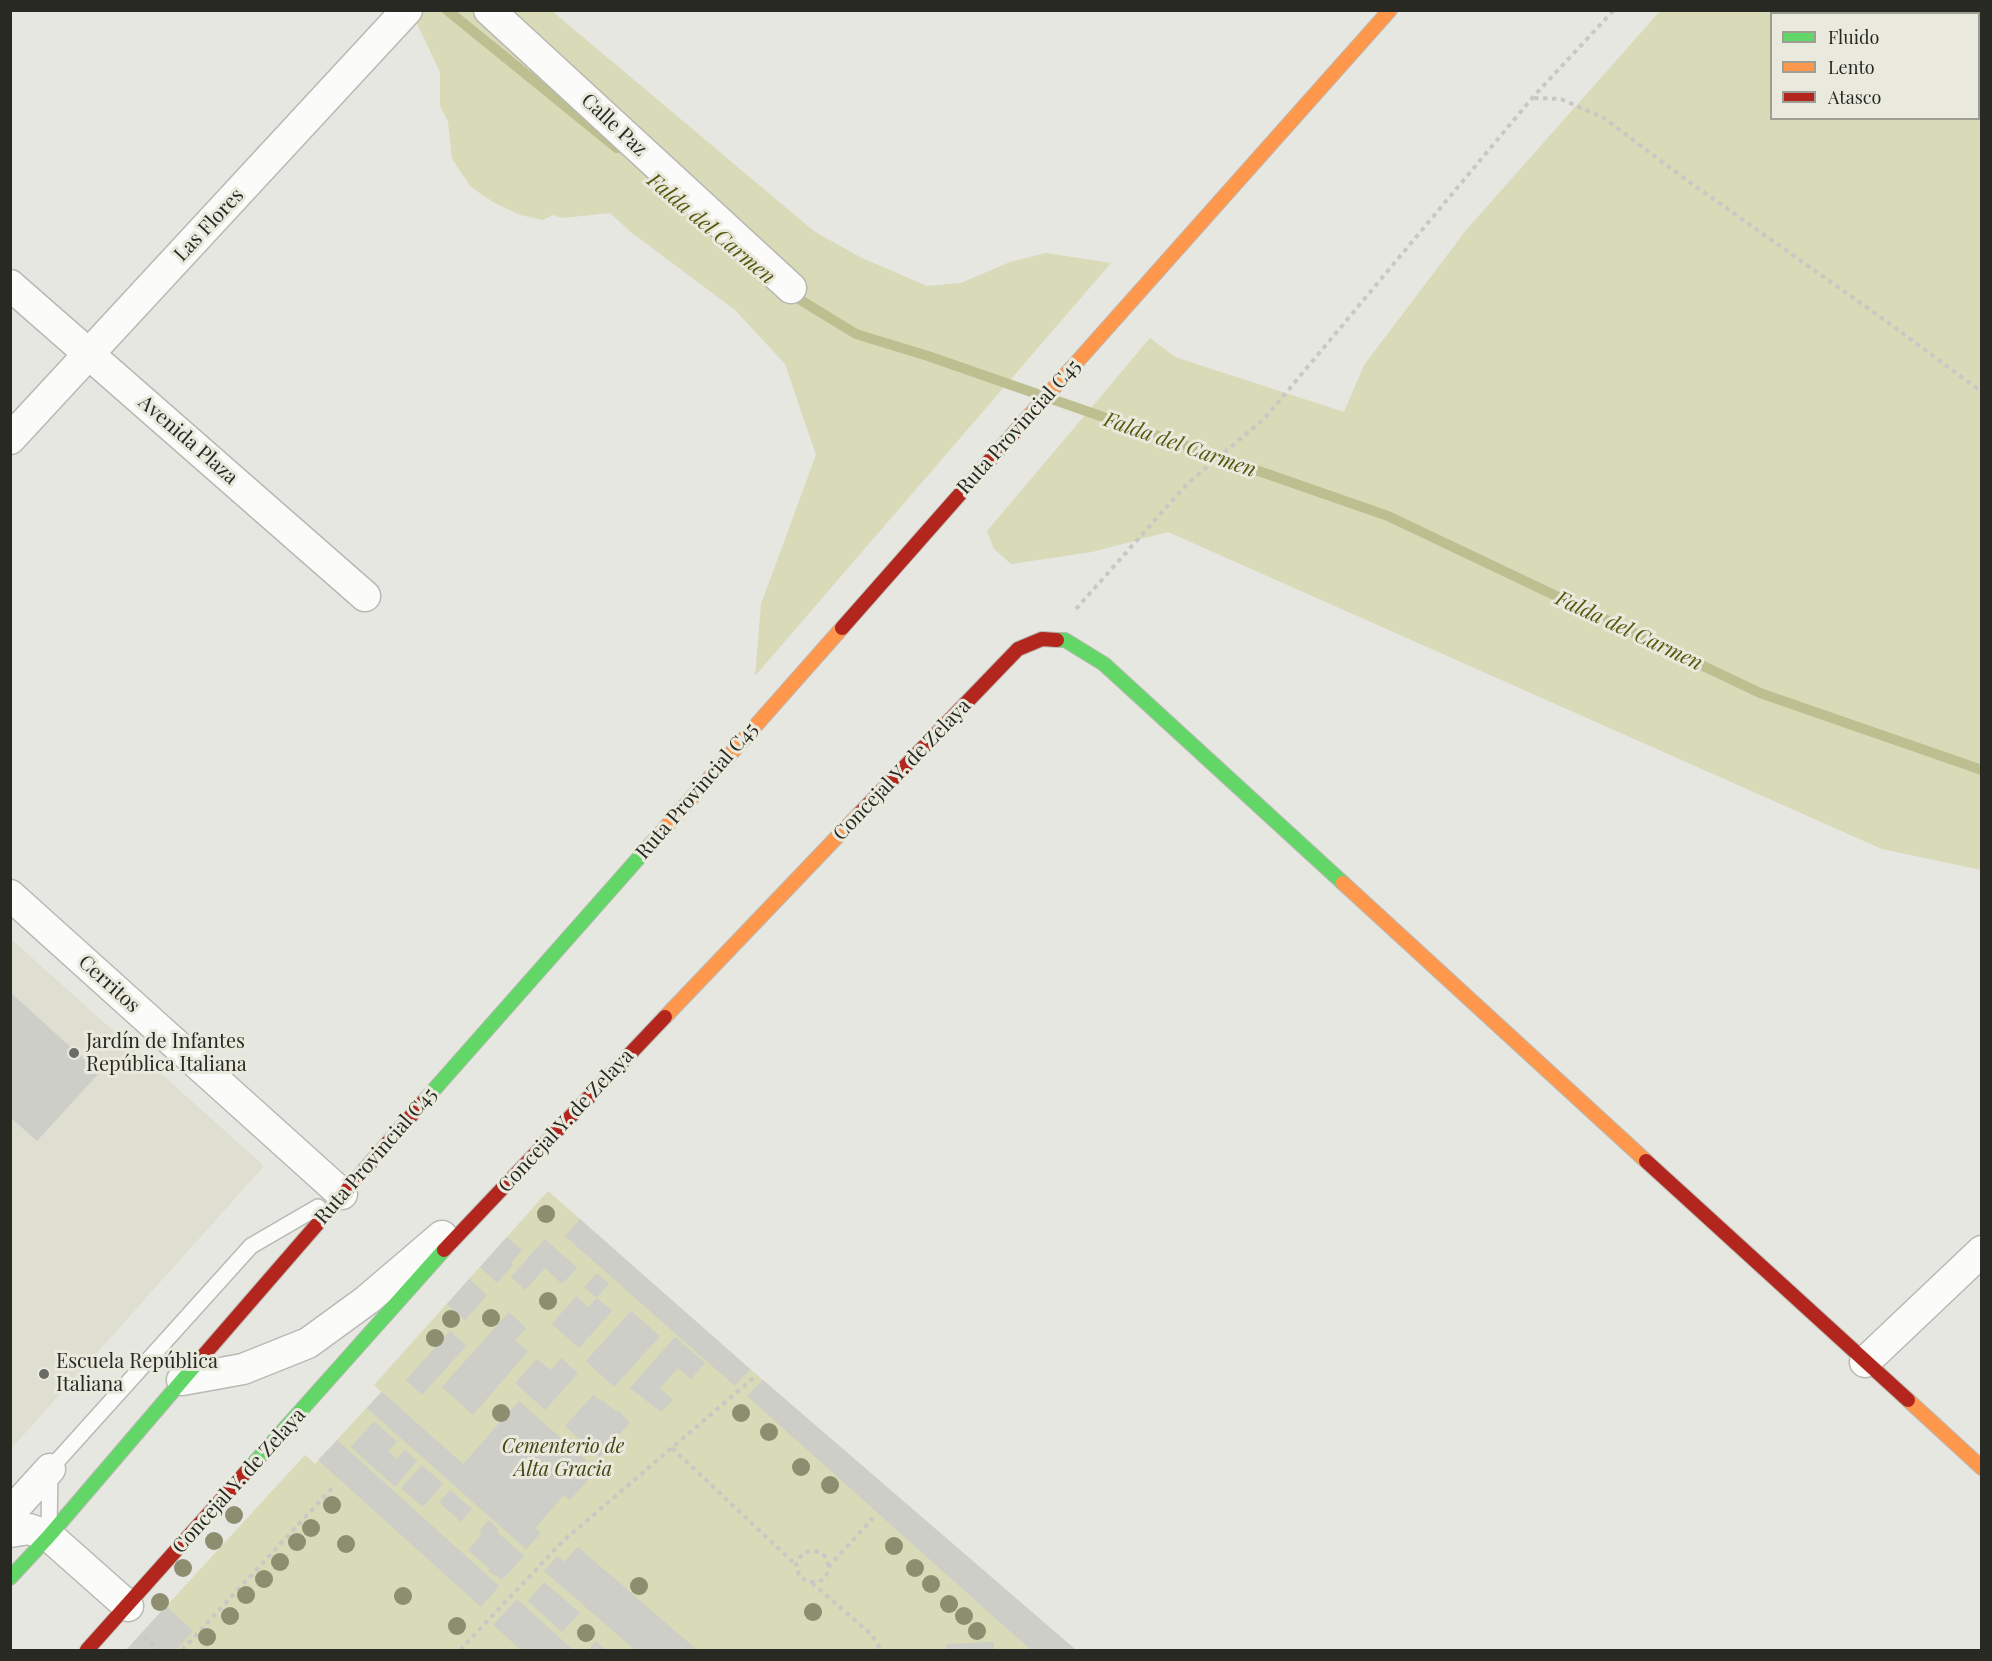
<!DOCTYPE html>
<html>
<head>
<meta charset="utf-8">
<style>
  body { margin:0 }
  #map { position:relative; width:1992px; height:1661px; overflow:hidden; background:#e6e7e0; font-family:"Playfair Display",serif }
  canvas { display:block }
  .frame { position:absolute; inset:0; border:12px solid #292924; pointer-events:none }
  .legend { position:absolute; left:1770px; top:12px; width:210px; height:108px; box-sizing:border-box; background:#e9eadd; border:2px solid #9c9d93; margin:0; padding:8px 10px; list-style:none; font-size:18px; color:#292924 }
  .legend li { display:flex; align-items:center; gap:12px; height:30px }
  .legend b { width:30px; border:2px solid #9c9d93 }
</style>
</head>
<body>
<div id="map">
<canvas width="1992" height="1661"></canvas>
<div class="frame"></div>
<ul class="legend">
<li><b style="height:8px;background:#63d668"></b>Fluido</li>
<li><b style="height:8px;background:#ff974d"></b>Lento</li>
<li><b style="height:8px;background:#b3261e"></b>Atasco</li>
</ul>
</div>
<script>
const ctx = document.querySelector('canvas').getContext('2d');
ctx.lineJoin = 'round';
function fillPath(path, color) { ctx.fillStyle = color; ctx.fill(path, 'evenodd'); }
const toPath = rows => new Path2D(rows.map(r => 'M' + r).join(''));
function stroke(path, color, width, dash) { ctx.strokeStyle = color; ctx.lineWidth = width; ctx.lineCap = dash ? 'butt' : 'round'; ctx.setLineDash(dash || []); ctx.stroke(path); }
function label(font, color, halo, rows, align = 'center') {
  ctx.font = font + ' "Playfair Display",serif'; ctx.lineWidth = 6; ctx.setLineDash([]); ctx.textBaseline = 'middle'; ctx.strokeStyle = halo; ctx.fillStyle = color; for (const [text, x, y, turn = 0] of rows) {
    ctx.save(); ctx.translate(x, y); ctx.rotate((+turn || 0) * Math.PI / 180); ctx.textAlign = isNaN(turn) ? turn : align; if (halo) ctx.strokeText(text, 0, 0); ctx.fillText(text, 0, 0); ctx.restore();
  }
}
const built = toPath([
  [11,939,264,1166,11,1449]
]);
const green = toPath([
  [1661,10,1981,11,1981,870,1882,849,1168,532,1092,552,1011,564,994,549,987,531,1150,338,1175,357,1344,412,1364,365,1467,229],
  [1772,14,1978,14,1978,118,1772,118],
  [411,11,552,11,815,232,862,258,927,286,961,283,1010,262,1046,253,1111,263,755,676,761,604,816,455,785,364,735,310,632,233,610,213,562,218,553,215,543,220,520,215,493,202,471,187,452,159,448,122,440,106,440,72],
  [548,1191,757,1375,1076,1650,126,1650,305,1455,315,1464,381,1392,374,1385]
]);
const stream = toPath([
  [447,10,617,148],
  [789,293,856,334,928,356,1388,516,1760,693,1982,770]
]);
const building = toPath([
  [10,992,99,1073,37,1141,10,1117],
  [580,1219,750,1369,735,1386,565,1236],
  [507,1237,522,1250,511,1263,513,1265,497,1283,480,1267],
  [545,1239,577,1268,562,1284,545,1268,525,1290,511,1277],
  [597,1273,609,1284,597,1298,584,1287],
  [469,1279,487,1295,465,1320,447,1304],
  [576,1296,588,1307,597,1298,612,1311,579,1348,552,1324],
  [631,1311,660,1336,614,1387,586,1361],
  [509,1312,526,1328,515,1340,528,1351,473,1415,442,1387],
  [450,1331,466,1346,422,1395,406,1380],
  [675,1337,705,1363,691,1379,678,1368,660,1388,673,1400,661,1412,630,1388],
  [561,1358,578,1373,545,1410,515,1383,537,1359,551,1370],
  [763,1380,1076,1650,1031,1650,747,1396],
  [382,1392,463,1464,519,1401,597,1470,570,1500,564,1495,535,1528,541,1533,526,1549,367,1408],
  [593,1395,601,1401,602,1400,616,1412,618,1411,630,1422,599,1457,565,1426],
  [374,1421,397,1442,388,1451,397,1459,405,1450,417,1461,395,1487,351,1447],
  [337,1440,499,1586,481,1607,318,1460],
  [422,1465,443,1484,423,1507,401,1488],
  [450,1490,472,1509,461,1522,439,1502],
  [489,1520,499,1530,497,1532,524,1556,502,1580,496,1575,495,1576,488,1570,490,1569,468,1550,482,1534,479,1531],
  [578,1547,697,1650,635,1650,544,1571,557,1556,564,1562],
  [544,1582,580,1613,562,1632,528,1601],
  [517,1599,573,1650,521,1650,493,1625],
  [166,1606,193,1631,176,1650,126,1650],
  [596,1641,607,1650,588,1650],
  [994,1642,994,1650,946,1650,946,1644]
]);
const path = toPath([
  [1534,98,1561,99,1604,118,1681,176,1879,316,1982,392],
  [1076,609,1187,484,1265,418,1533,97,1614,10],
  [672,1448,796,1565],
  [829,1566,825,1556,815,1551,805,1552,801,1556,796,1565,799,1575,807,1582,817,1582,822,1580,826,1576,829,1566,873,1518],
  [812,1583,871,1634,881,1650],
  [144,1637,159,1650],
  [182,1650,333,1487],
  [460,1650,563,1541,757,1375]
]);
const lane = toPath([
  [49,1529,50,1469,251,1246,318,1207]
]);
const street = toPath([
  [489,10,791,288],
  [10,285,365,596],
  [10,439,407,10],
  [10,895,342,1194],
  [1865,1362,1982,1251],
  [182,1380,243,1369,308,1343,367,1300,442,1236],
  [10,1513,50,1469],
  [10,1532,29,1529,49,1536,128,1606]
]);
const fast = toPath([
  [1057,640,1065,640,1104,664,1343,883],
  [424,1101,651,844],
  [246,1472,444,1250],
  [10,1578,49,1536,203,1356]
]);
const slow = toPath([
  [1020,426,1390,10],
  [651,844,842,628],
  [1343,883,1646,1161],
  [665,1017,859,814],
  [1908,1400,1982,1468]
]);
const jam = toPath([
  [842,628,1020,426],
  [859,814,1018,649,1042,639,1057,640],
  [1646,1161,1908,1400],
  [444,1250,665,1017],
  [203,1356,424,1101],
  [87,1650,246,1472]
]);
const trees = [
  [546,1214],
  [548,1301],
  [491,1318],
  [451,1319],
  [435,1338],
  [501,1413],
  [741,1413],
  [769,1432],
  [801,1467],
  [830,1485],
  [332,1505],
  [234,1515],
  [311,1528],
  [214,1541],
  [297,1542],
  [346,1544],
  [894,1546],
  [280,1562],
  [183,1568],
  [915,1568],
  [264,1579],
  [931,1584],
  [639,1586],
  [246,1595],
  [403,1596],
  [160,1602],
  [949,1604],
  [813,1612],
  [230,1616],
  [964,1616],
  [457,1626],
  [977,1631],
  [586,1633],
  [207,1637]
];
const markers = [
  [74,1053,6,"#6b6c66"],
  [44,1374,6,"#6b6c66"]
];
const streetNames = [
  ["Calle Paz",614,125,43],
  ["Las Flores",209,225,-47],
  ["Ruta Provincial C45",1019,427,-48],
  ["Avenida Plaza",188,440,41],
  ["Concejal Y. de Zelaya",902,770,-46],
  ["Ruta Provincial C45",697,791,-49],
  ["Cerritos",109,984,42],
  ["Concejal Y. de Zelaya",566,1121,-47],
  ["Ruta Provincial C45",376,1156,-49],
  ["Concejal Y. de Zelaya",239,1481,-48]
];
const poiNames = [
  ["Jardín de Infantes",86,1042],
  ["República Italiana",86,1065],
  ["Escuela República",56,1362],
  ["Italiana",56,1385]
];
const parkNames = [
  ["Cementerio de",563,1447],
  ["Alta Gracia",563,1470]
];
const waterNames = [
  ["Falda del Carmen",711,229,40],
  ["Falda del Carmen",1180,445,19],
  ["Falda del Carmen",1629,631,25]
];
fillPath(built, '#dedfd0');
fillPath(green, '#d8dab8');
stroke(stream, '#bdbf90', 10);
fillPath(building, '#cdcec8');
stroke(lane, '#b9b9b4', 18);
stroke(street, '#b9b9b4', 33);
stroke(fast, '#b9b9b4', 16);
stroke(slow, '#b9b9b4', 16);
stroke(jam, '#b9b9b4', 16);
stroke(path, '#c8c8c5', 4, [4.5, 4.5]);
stroke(lane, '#fbfbfa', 15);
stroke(street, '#fbfbfa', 30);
stroke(fast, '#63d668', 14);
stroke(slow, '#ff974d', 14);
stroke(jam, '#b3261e', 14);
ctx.fillStyle = '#8d8e70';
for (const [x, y] of trees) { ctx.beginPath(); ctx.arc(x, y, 9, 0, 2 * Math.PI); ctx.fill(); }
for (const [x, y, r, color] of markers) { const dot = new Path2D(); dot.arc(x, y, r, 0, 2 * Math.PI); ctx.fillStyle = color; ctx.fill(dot); stroke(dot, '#e9eadd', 2); }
label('20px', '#292924', '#e9eadd', streetNames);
label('20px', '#292924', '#e9eadd', poiNames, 'left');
label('italic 20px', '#444514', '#e9eadd', parkNames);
label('italic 21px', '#57580d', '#e9eadd', waterNames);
</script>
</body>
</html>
